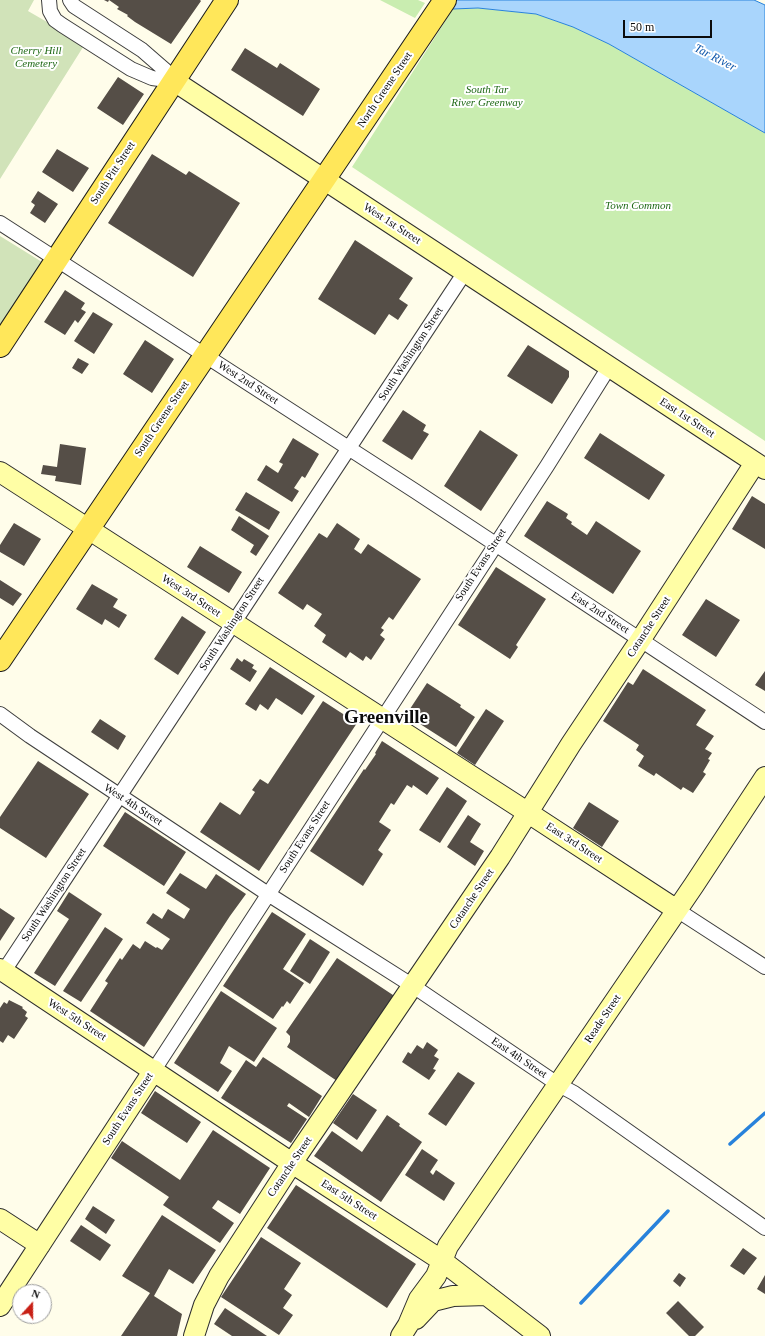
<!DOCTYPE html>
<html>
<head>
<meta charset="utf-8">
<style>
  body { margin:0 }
  #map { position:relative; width:765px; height:1336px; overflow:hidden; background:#fffdea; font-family:"Times New Roman",serif }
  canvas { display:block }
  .north { position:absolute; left:12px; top:1284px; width:40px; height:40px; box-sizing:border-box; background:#fff; border:1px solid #9d9d9d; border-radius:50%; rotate:21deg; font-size:11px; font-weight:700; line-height:16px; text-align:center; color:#0b0b0b }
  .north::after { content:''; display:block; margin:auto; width:14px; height:18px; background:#c82016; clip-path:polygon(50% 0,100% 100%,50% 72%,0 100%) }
  .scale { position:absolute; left:623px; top:20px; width:89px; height:18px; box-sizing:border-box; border:2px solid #0b0b0b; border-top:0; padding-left:5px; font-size:12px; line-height:14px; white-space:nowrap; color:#0b0b0b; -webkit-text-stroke:3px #fff; paint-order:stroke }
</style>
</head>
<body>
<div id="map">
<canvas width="765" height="1336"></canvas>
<div class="north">N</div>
<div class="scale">50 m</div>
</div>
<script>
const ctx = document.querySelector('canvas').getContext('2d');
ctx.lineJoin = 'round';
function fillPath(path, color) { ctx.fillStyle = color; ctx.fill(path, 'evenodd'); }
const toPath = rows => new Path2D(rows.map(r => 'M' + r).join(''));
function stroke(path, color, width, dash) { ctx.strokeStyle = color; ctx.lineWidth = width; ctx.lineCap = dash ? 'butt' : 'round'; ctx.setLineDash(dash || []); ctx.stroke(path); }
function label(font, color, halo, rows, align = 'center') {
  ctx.font = font + ' "Times New Roman",serif'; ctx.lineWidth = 4; ctx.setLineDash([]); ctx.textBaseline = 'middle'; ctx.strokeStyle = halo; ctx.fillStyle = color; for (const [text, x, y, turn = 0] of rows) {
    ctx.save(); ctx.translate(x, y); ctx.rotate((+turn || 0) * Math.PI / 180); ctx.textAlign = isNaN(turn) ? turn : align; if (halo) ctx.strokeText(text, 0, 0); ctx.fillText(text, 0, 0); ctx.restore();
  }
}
const green = toPath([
  [380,0,418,0,425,3,415,18],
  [478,8,536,14,573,27,609,44,765,133,765,441,352,167,453,9]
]);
const cemetery = toPath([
  [0,0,34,0,28,11,85,44,0,179],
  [0,236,42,262,0,328]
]);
const water = toPath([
  [437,0,754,0,765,5,765,133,609,44,573,27,536,14,478,8,453,9,437,0]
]);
const stream = toPath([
  [730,1144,765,1113],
  [581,1303,668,1211]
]);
const building = toPath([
  [104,0,200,0,201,1,171,44,135,22,127,16,128,15,117,9,119,7,109,0,108,2],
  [245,48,277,68,280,63,320,89,303,116,231,70],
  [118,77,144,94,123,125,97,108],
  [57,149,89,168,73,192,42,172],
  [152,154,186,175,189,171,240,203,193,277,108,223],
  [38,191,58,204,45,223,30,213,35,205,31,202],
  [355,240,413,278,399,299,408,305,398,320,389,314,375,335,318,299],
  [65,290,85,303,81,309,86,312,78,323,75,320,65,335,44,322],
  [93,312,113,324,94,354,74,341],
  [145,340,174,359,152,393,123,374],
  [528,345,569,371,569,377,552,404,507,376],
  [78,358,89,364,82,374,72,368],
  [403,410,426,425,423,431,429,434,412,460,382,441],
  [480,430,518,455,481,511,444,486],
  [600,433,665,475,649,500,584,458],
  [293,438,319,454,305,478,302,476,294,488,299,491,292,502,257,480,266,465,278,473,283,464,279,462],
  [60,444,86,448,81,485,55,481,56,476,41,474,43,465,57,467],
  [246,492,280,512,269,530,235,510],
  [752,496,765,504,765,549,732,529],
  [547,501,568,514,566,518,572,522,571,524,587,535,596,521,641,551,613,594,524,536],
  [239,516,269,536,256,556,250,552,254,545,231,530],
  [14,523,41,539,24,566,0,552,0,545],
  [337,523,360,539,354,549,361,554,368,544,421,579,393,620,389,617,381,628,384,630,380,635,385,639,371,660,366,656,363,661,350,652,346,658,322,642,326,635,314,626,322,614,307,604,303,610,278,593,319,533,327,538],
  [200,546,242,572,229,593,187,567],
  [496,567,546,599,516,645,518,647,510,659,458,625],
  [0,580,22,594,13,606,0,598],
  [92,584,118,599,113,607,127,615,119,628,105,619,102,625,76,609],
  [706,599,740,620,716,657,682,635],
  [182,616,206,632,178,675,154,659],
  [237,658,242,662,244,659,254,665,252,668,257,671,250,682,230,669],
  [270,667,315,696,302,715,276,698,268,710,260,704,256,711,245,704],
  [643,669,706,710,696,725,714,736,705,749,712,753,708,759,710,760,703,772,706,774,693,793,683,787,681,790,656,773,654,776,638,766,644,756,636,750,639,745,603,721,628,682,633,685],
  [765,671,765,691,755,685],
  [427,683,461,705,460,707,475,717,456,747,406,715],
  [323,701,357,723,259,871,200,832,220,802,240,815,255,792,252,790,260,779,268,784],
  [486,709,504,721,475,765,457,753],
  [100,719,126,736,118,750,91,732],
  [382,741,439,778,427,795,413,785,412,788,407,785,394,805,391,803,379,822,391,830,378,850,383,854,363,886,310,851,364,769,365,770,376,754,375,753],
  [38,761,89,794,46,858,0,828,0,817],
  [447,787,467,801,440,843,419,830],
  [589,802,619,821,602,847,573,828],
  [125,812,186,852,164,886,103,846],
  [468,815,481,824,470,842,484,851,475,866,447,847],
  [180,873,206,889,216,874,246,894,230,916,144,1047,90,1011,108,983,105,981,120,958,122,960,133,944,140,949,145,941,156,948,157,947,162,950,170,939,146,923,153,913,162,919,168,909,184,919,190,909,166,893],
  [69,892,102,914,55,986,34,973,69,919,57,911],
  [0,908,15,918,0,941],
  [272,912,306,934,283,969,304,983,290,1004,287,1001,283,1007,282,1006,273,1019,223,986],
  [105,927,123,939,81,1002,63,991],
  [310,939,330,952,310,984,290,971],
  [337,958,396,997,340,1083,287,1047,290,1042,290,1036,286,1032],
  [221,991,277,1028,254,1062,229,1046,220,1063,232,1071,218,1092,174,1063],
  [9,1000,23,1007,22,1008,27,1012,25,1016,28,1018,14,1039,8,1035,3,1043,0,1041,0,1008,4,1002,7,1004],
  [427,1042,438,1050,434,1056,439,1059,433,1069,436,1070,429,1080,402,1062,408,1052,411,1054,417,1045,423,1049],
  [263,1057,322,1096,309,1117,289,1103,287,1106,307,1119,291,1143,221,1098,246,1060,256,1067],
  [458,1072,475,1083,446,1126,428,1114],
  [155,1091,201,1122,187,1143,141,1113],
  [353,1094,377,1110,357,1140,333,1123],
  [387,1115,400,1124,399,1126,422,1142,381,1202,314,1156,332,1131,362,1152],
  [213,1130,270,1168,240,1214,218,1200,212,1208,234,1223,220,1243,163,1205,169,1197,111,1158,122,1141,180,1180],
  [422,1149,438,1160,430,1172,433,1175,436,1170,455,1183,444,1201,405,1175],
  [296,1185,416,1264,387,1308,267,1228],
  [93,1206,115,1220,106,1234,85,1219],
  [162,1215,216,1250,193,1284,169,1269,154,1296,182,1314,177,1336,121,1336,150,1293,122,1276],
  [81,1225,111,1245,100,1261,70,1241],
  [261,1237,301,1263,284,1289,292,1295,283,1308,293,1315,279,1335,221,1297],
  [743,1248,757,1258,744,1275,730,1266],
  [679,1273,686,1278,680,1287,673,1281],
  [765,1275,765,1294,757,1289],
  [678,1301,704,1327,695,1336,689,1336,666,1313],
  [225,1308,267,1336,232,1336,214,1324]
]);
const street = toPath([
  [49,0,50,11,55,20,62,25,131,69,152,78,174,81],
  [70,0,74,6,142,50,165,70,174,81],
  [0,223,415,491,765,722],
  [0,714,30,736,268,894,413,986,559,1085,574,1093,765,1228],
  [677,910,765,967],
  [4,971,465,272],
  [154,1070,547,466,609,367]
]);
const secondary = toPath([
  [174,81,765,469],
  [0,472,527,812,677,910],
  [0,969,292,1163,441,1260,540,1336],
  [0,1219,40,1245],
  [0,1306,154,1070],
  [416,1319,433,1301,453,1296,487,1295],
  [194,1336,204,1305,219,1276,292,1163,500,857,571,744,641,639,755,463],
  [401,1336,408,1325,419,1299,436,1276,448,1246,694,885,765,777]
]);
const primary = toPath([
  [0,346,227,0],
  [0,660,445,0]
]);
const parkNames = [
  ["Cherry Hill",36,51],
  ["Cemetery",36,64],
  ["South Tar",487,90],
  ["River Greenway",487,103],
  ["Town Common",638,206]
];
const streetNames = [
  ["North Greene Street",385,90,-56],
  ["South Pitt Street",113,173,-57],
  ["West 1st Street",392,224,33],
  ["South Washington Street",411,354,-57],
  ["West 2nd Street",248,383,33],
  ["East 1st Street",687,418,33],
  ["South Greene Street",162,419,-56],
  ["South Evans Street",481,565,-57],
  ["West 3rd Street",191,596,33],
  ["East 2nd Street",600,613,33],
  ["South Washington Street",232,624,-57],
  ["Cotanche Street",649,627,-57],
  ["West 4th Street",133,805,33],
  ["South Evans Street",305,837,-57],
  ["East 3rd Street",574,843,33],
  ["South Washington Street",54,895,-57],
  ["Cotanche Street",472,899,-56],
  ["Reade Street",603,1019,-56],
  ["West 5th Street",77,1020,33],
  ["East 4th Street",519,1058,34],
  ["South Evans Street",128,1109,-57],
  ["Cotanche Street",290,1167,-56],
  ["East 5th Street",349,1200,33]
];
const waterNames = [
  ["Tar River",715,58,27]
];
const townNames = [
  ["Greenville",386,718]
];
fillPath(green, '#c9edb0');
fillPath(cemetery, '#d1e3b9');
fillPath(water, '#a9d5fc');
stroke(water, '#2882db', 1);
stroke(stream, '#2882db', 3.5);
fillPath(building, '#554e47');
stroke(street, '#3e3e3e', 16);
stroke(secondary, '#2d2d2d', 22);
stroke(primary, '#1c1c1c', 24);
stroke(street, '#fff', 14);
stroke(secondary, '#fffea5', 20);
stroke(primary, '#ffe75a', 22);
label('italic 11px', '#1f6916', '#fff', parkNames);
label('11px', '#0b0b0b', '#fff', streetNames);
label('italic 12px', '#0953a9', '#fff', waterNames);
label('bold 19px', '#0b0b0b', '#fff', townNames);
</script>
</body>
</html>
